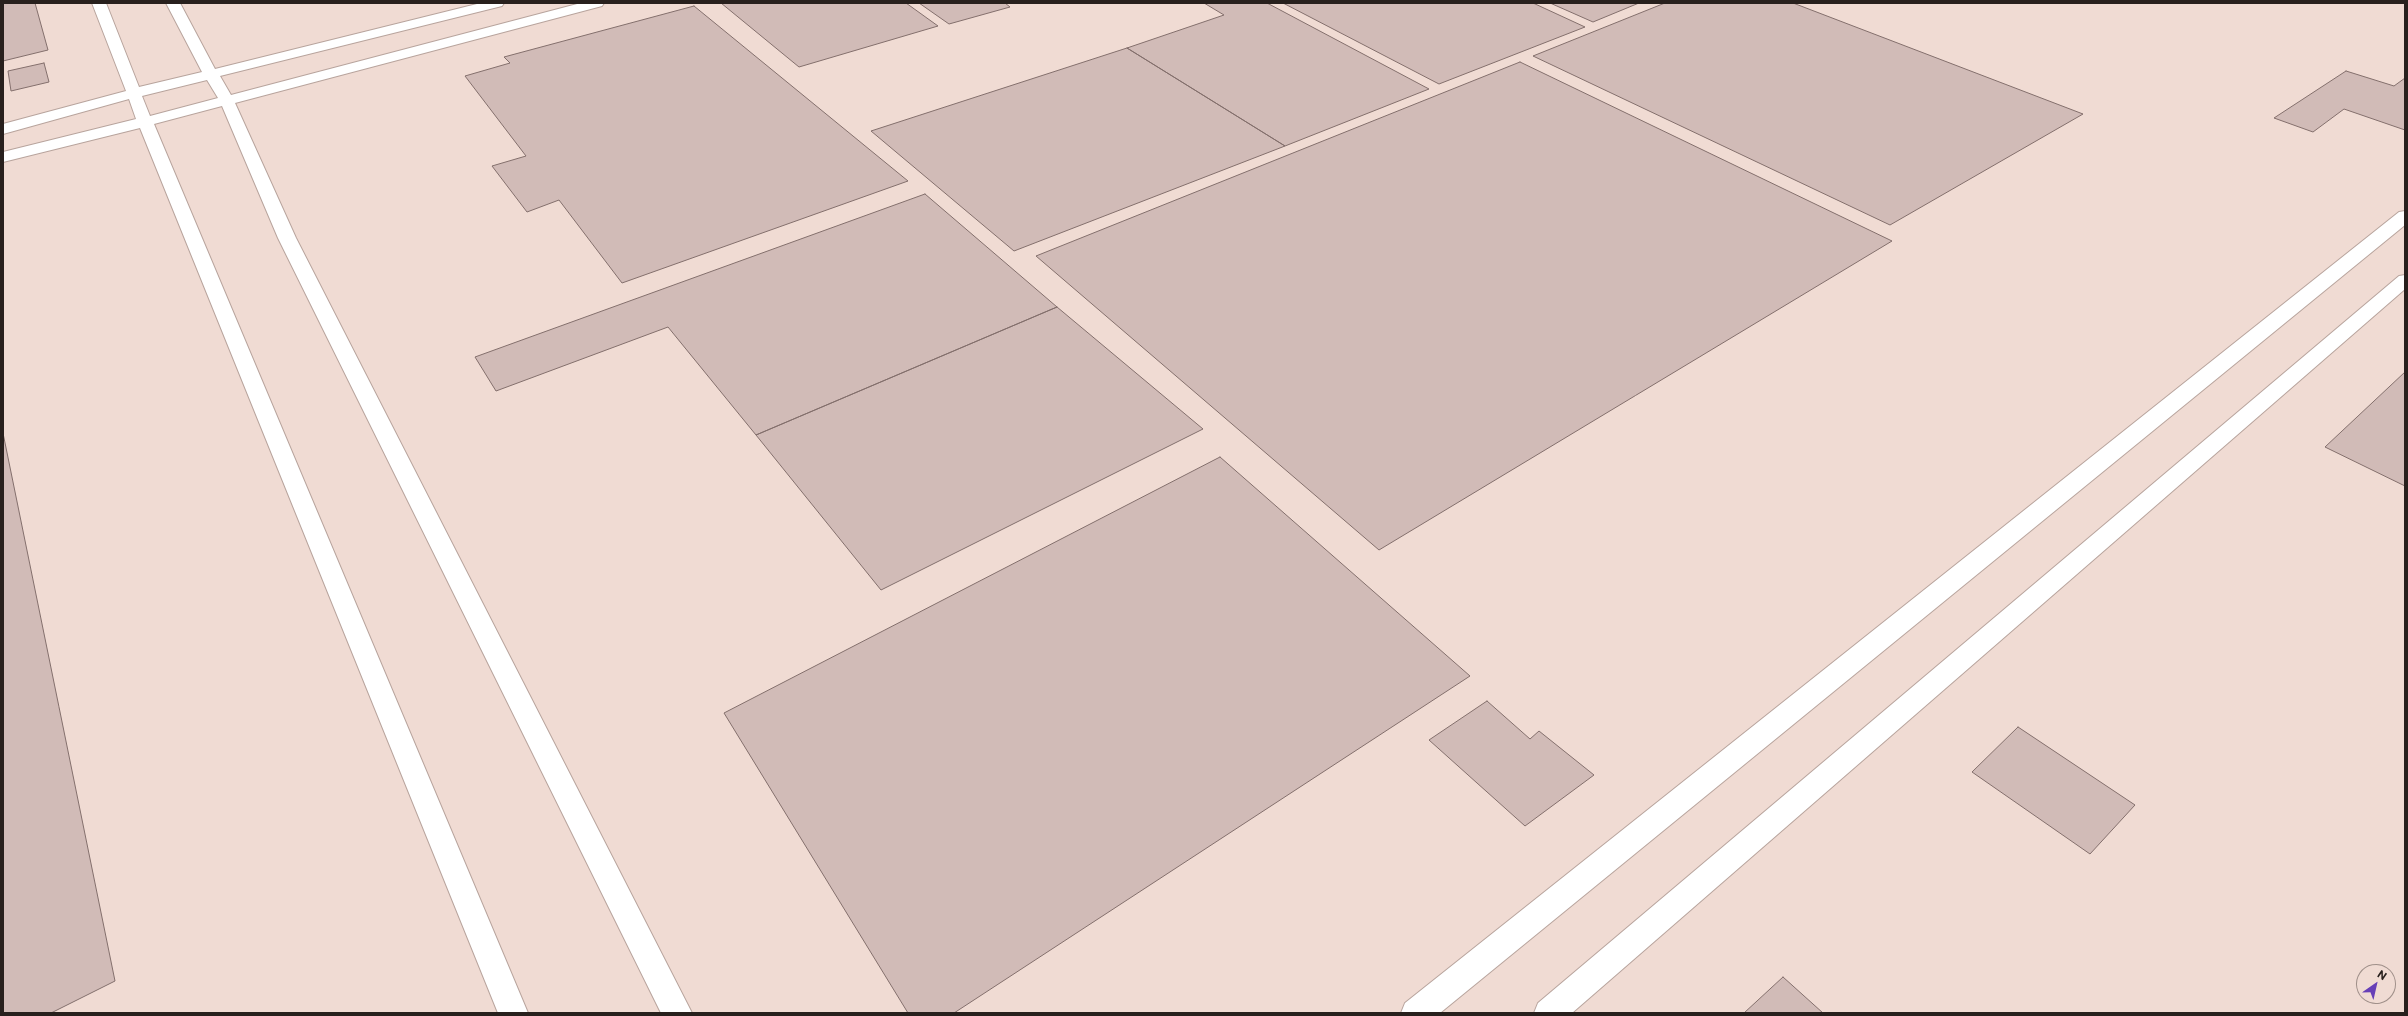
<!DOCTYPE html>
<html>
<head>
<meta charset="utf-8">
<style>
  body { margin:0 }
  #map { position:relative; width:2408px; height:1016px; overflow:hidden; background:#f0dbd3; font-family:Commissioner,sans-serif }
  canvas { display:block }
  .frame { position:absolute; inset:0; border:4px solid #28201d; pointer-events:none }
  .north { position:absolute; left:2356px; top:964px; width:40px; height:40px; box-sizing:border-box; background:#f0dbd3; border:1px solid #a0908a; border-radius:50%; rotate:34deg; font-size:11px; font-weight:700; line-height:16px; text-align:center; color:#28201d }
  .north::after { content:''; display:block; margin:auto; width:14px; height:18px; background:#673fb7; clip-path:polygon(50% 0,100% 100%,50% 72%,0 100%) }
</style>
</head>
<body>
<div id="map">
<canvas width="2408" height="1016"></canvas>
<div class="frame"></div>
<div class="north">N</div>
</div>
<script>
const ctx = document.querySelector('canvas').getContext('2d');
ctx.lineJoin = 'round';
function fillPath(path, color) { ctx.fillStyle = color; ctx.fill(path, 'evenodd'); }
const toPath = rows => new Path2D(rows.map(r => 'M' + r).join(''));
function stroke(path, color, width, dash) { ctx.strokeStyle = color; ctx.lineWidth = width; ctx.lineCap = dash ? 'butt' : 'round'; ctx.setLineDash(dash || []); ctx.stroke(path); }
const building = toPath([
  [3,3,35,3,48,50,3,61,3,3],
  [721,3,906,3,938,26,799,67,721,3],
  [919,3,1005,3,1010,7,949,24,919,3],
  [1204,3,1267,3,1429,89,1285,146,1127,48,1224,15,1204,3],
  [1283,3,1533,3,1585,27,1439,84,1283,3],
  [1550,3,1639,3,1593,22,1550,3],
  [1665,3,1793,3,2083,114,1890,225,1533,56,1665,3],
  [694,6,908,181,622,283,559,200,527,212,492,166,526,156,465,76,510,63,504,57,694,6],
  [1127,48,1285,146,1014,251,871,131,1127,48],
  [1520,62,1892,241,1379,550,1036,256,1520,62],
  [44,63,49,82,11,91,8,71,44,63],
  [2346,71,2394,86,2405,78,2405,130,2344,109,2313,132,2274,118,2346,71],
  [925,194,1057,307,756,435,668,327,496,391,475,357,925,194],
  [1057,307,1203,429,881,590,756,435,1057,307],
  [2405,372,2405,486,2325,447,2405,372],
  [3,433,115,981,51,1013,3,1013,3,433],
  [1220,457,1470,676,954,1013,908,1013,724,713,1220,457],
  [1487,701,1530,739,1539,731,1594,775,1525,826,1429,740,1487,701],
  [2018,727,2135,805,2090,854,1972,772,2018,727],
  [1783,977,1823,1013,1744,1013,1783,977]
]);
const tertiary = toPath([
  [92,3,106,3,139,87,202,72,166,3,180,3,215,69,481,3,504,3,502,6,220,76,231,95,581,3,604,3,602,6,235,103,296,238,692,1013,661,1013,278,238,222,106,154,124,528,1013,498,1013,140,128,3,162,3,152,136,119,129,99,3,134,3,124,126,91,92,3],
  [207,80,218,98,150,116,142,96,207,80],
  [2405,211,2405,225,1440,1013,1401,1013,1405,1003,2399,212,2405,211],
  [2405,275,2405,289,1572,1013,1534,1013,1538,1003,2399,276,2405,275]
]);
fillPath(building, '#d1bbb7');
stroke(building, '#836f6c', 1);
stroke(tertiary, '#b8a49d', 2);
fillPath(tertiary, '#fff');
</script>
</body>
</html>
